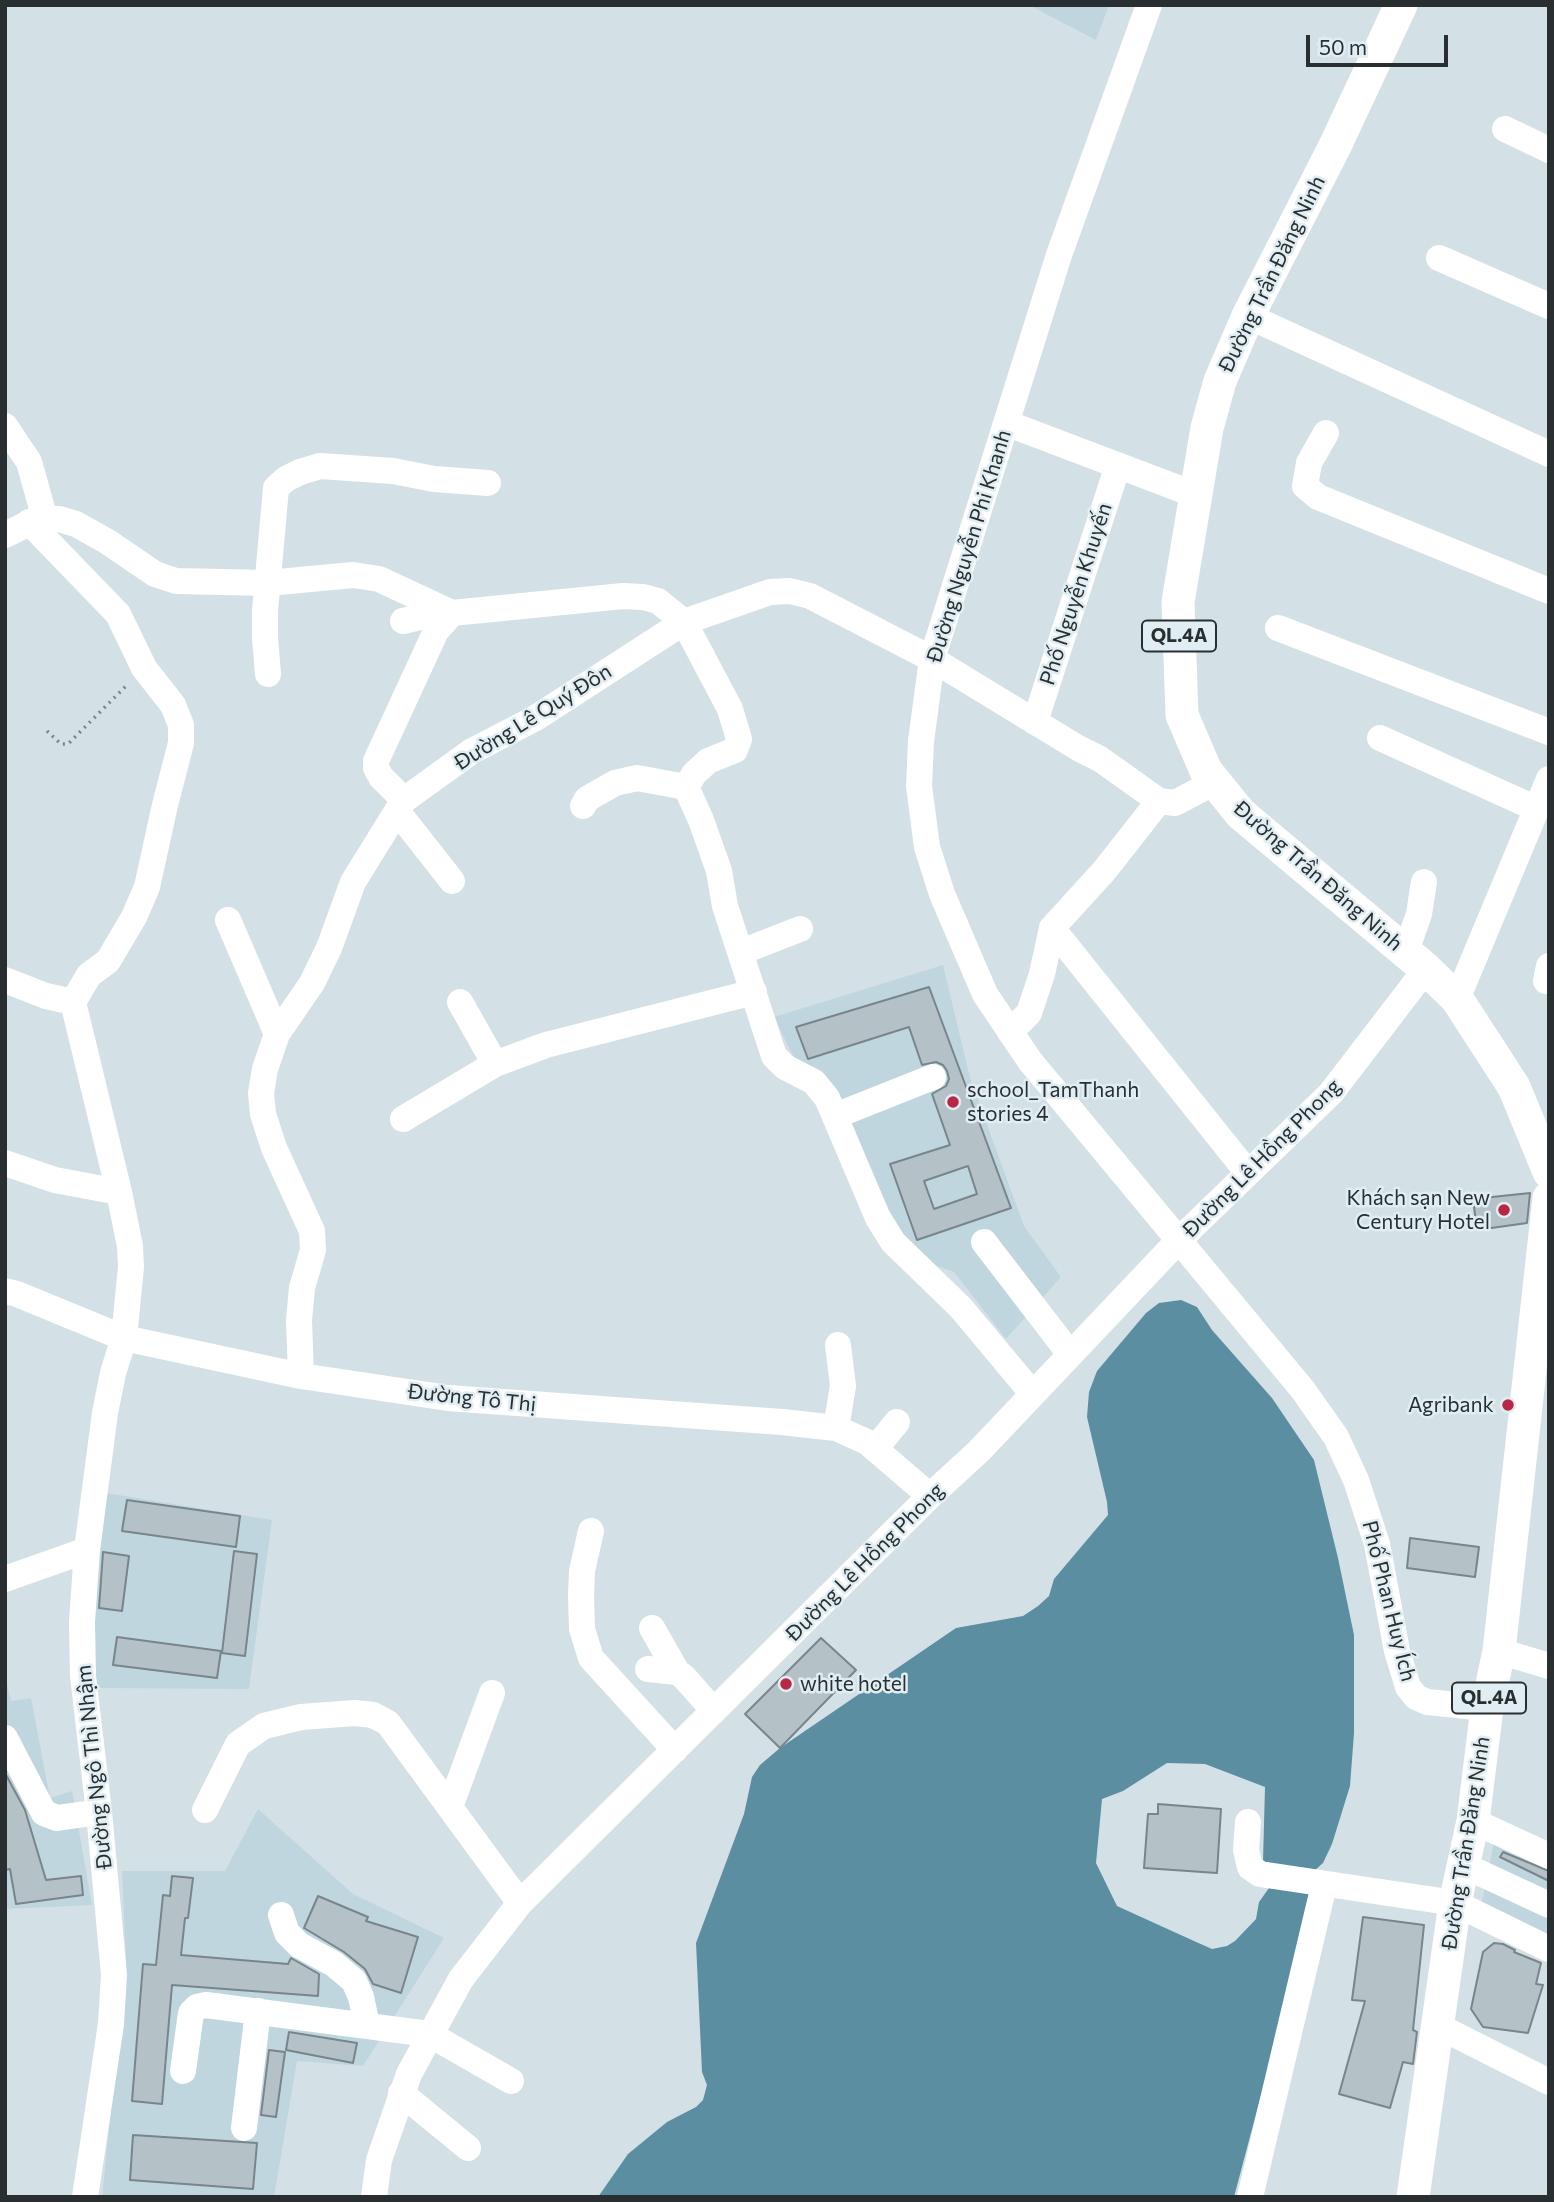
<!DOCTYPE html>
<html>
<head>
<meta charset="utf-8">
<style>
  body { margin:0 }
  #map { position:relative; width:1554px; height:2202px; overflow:hidden; background:#d3e1e7; font-family:Commissioner,sans-serif }
  canvas { display:block }
  .frame { position:absolute; inset:0; border:7px solid #292f31; pointer-events:none }
  .scale { position:absolute; left:1306px; top:35px; width:142px; height:32px; box-sizing:border-box; border:4px solid #292f31; border-top:0; padding-left:9px; font-size:21px; line-height:24px; white-space:nowrap; color:#292f31; -webkit-text-stroke:5px #e0eef4; paint-order:stroke }
</style>
</head>
<body>
<div id="map">
<canvas width="1554" height="2202"></canvas>
<div class="frame"></div>
<div class="scale">50 m</div>
</div>
<script>
const ctx = document.querySelector('canvas').getContext('2d');
ctx.lineJoin = 'round';
function fillPath(path, color) { ctx.fillStyle = color; ctx.fill(path, 'evenodd'); }
const toPath = rows => new Path2D(rows.map(r => 'M' + r).join(''));
function stroke(path, color, width, dash) { ctx.strokeStyle = color; ctx.lineWidth = width; ctx.lineCap = dash ? 'butt' : 'round'; ctx.setLineDash(dash || []); ctx.stroke(path); }
function label(font, color, halo, rows, align = 'center') {
  ctx.font = font + ' Commissioner,sans-serif'; ctx.lineWidth = 5; ctx.setLineDash([]); ctx.textBaseline = 'middle'; ctx.strokeStyle = halo; ctx.fillStyle = color; for (const [text, x, y, turn = 0] of rows) {
    ctx.save(); ctx.translate(x, y); ctx.rotate((+turn || 0) * Math.PI / 180); ctx.textAlign = isNaN(turn) ? turn : align; if (halo) ctx.strokeText(text, 0, 0); ctx.fillText(text, 0, 0); ctx.restore();
  }
}
const built = toPath([
  [1029,5,1109,5,1096,40],
  [943,965,970,1078,1024,1226,1061,1277,1006,1339,954,1272,924,1261,905,1246,794,1058,774,1017],
  [106,1493,272,1520,249,1689,93,1688,92,1629],
  [5,1676,11,1701,31,1698,50,1798,72,1791,92,1905,5,1909],
  [258,1809,353,1894,444,1938,363,2066,297,2061,274,2197,102,2197,126,1963,122,1871,225,1871],
  [1495,1837,1549,1863,1549,1940,1481,1906]
]);
const water = toPath([
  [1181,1300,1197,1307,1212,1330,1272,1398,1314,1460,1338,1558,1354,1635,1354,1733,1350,1786,1332,1844,1323,1863,1313,1872,1275,1870,1263,1861,1265,1787,1205,1764,1167,1763,1123,1791,1102,1799,1096,1863,1117,1906,1194,1941,1212,1949,1227,1946,1235,1941,1256,1919,1259,1902,1269,1888,1318,1892,1290,1986,1234,2197,598,2197,628,2154,667,2122,696,2107,703,2100,707,2085,702,2072,696,1943,744,1814,752,1777,760,1765,780,1748,956,1628,1023,1616,1038,1606,1049,1596,1054,1579,1108,1515,1107,1502,1087,1417,1089,1392,1097,1371,1146,1313,1159,1303]
]);
const building = toPath([
  [929,987,1011,1208,917,1240,890,1164,950,1145,932,1094,946,1086,949,1079,947,1071,943,1065,936,1062,922,1065,909,1027,808,1059,796,1027,929,987],
  [968,1166,977,1194,934,1209,924,1181,968,1166],
  [1530,1193,1527,1223,1477,1230,1473,1199,1530,1193],
  [127,1500,240,1516,236,1547,122,1531,127,1500],
  [1410,1538,1479,1547,1475,1577,1407,1568,1410,1538],
  [234,1551,257,1554,245,1656,222,1653,234,1551],
  [103,1552,129,1556,122,1611,99,1608,103,1552],
  [117,1637,221,1651,217,1678,113,1665,117,1637],
  [821,1638,856,1670,780,1748,745,1714,821,1638],
  [5,1773,25,1810,46,1880,81,1876,83,1895,16,1904,10,1869,5,1870,5,1773],
  [1158,1804,1221,1809,1217,1873,1144,1868,1148,1814,1158,1814,1158,1804],
  [1503,1852,1549,1871,1549,1881,1500,1857,1503,1852],
  [172,1876,193,1878,188,1918,185,1918,181,1955,288,1964,291,1958,319,1974,318,1996,172,1985,162,2104,132,2101,143,1964,156,1965,163,1895,170,1896,172,1876],
  [318,1896,368,1917,366,1921,418,1937,401,1993,373,1984,365,1969,344,1952,304,1928,318,1896],
  [1363,1917,1424,1925,1413,2030,1417,2032,1413,2064,1403,2062,1390,2108,1339,2094,1365,2001,1352,2000,1363,1917],
  [1494,1943,1503,1944,1515,1950,1514,1952,1541,1963,1536,1984,1543,1985,1528,2033,1483,2027,1471,2009,1483,1952,1494,1943],
  [289,2032,357,2043,353,2063,286,2050,289,2032],
  [269,2050,285,2052,276,2117,261,2115,269,2050],
  [133,2135,257,2143,253,2189,130,2180,133,2135]
]);
const path = toPath([
  [47,731,61,744,68,744,128,684]
]);
const minor = toPath([
  [1149,5,1059,255,932,659,921,741,919,786,927,847,942,894,985,994,1030,1061,1303,1390,1336,1437,1356,1480,1377,1544,1397,1651,1408,1687,1416,1697,1427,1702,1487,1708],
  [1505,129,1549,150],
  [1439,258,1549,306],
  [1248,316,1549,454],
  [1006,423,1196,495],
  [5,426,29,462,45,519],
  [1326,433,1309,463,1305,486,1318,497,1549,591],
  [29,522,118,614,144,668,173,705,181,725,181,743,165,805,147,887,134,917,108,961,89,975,73,1002,119,1192,130,1246,131,1267,124,1338,113,1373,105,1413,87,1550,82,1622,83,1676,99,1812,114,1975,111,2024,85,2197],
  [5,535,37,519,59,519,76,524,108,542,155,574,176,581,268,583,353,575,379,579,452,613,623,596,643,597,658,601,684,622,730,709,739,739,735,750,708,761,694,774,686,787,701,820,719,871,725,906,774,1056,785,1067,814,1082,827,1098,878,1218,893,1242,961,1308,1032,1393],
  [403,621,446,611],
  [1278,628,1549,732],
  [268,674,265,638,265,611,276,488,286,479,300,472,320,466,393,471,434,479,488,483],
  [1035,722,1118,465],
  [1380,738,1537,809],
  [404,800,381,777,376,768,376,761,436,631,452,613],
  [583,806,587,799,615,783,637,778,686,787],
  [397,811,452,881],
  [228,920,277,1034],
  [1052,928,1248,1173],
  [1406,951,1419,914,1424,882],
  [741,952,800,929],
  [5,980,46,996,73,1002],
  [1546,981,1549,966],
  [1457,999,1549,779],
  [460,1002,495,1064],
  [1010,1032,1029,1013,1042,974,1052,928,1104,871,1159,801],
  [835,1116,933,1077],
  [403,1119,495,1064,546,1045,754,992],
  [5,1163,55,1180,119,1192],
  [984,1242,1070,1354],
  [5,1291,17,1294,124,1338,301,1376,448,1398,782,1422,836,1428,867,1442,930,1496],
  [301,1376,299,1320,302,1288,313,1250,312,1231,274,1148,263,1114,261,1093,265,1069,277,1034,312,983,329,948,353,882,397,811,404,800,472,751,534,719,684,622,770,592,790,591,810,596,932,659,1078,748,1100,759,1159,801,1175,803,1215,782],
  [836,1428,843,1386,838,1345],
  [875,1449,897,1422],
  [591,1531,582,1571,581,1595,582,1629,591,1658,675,1750],
  [5,1579,87,1550],
  [652,1628,677,1672],
  [1499,1651,1549,1666],
  [648,1669,677,1672,684,1677,714,1711],
  [5,1738,44,1813,57,1818,99,1812],
  [450,1807,492,1693],
  [205,1810,238,1744,264,1726,301,1717,355,1713,373,1715,388,1723,520,1903],
  [1473,1821,1549,1856],
  [1248,1822,1246,1850,1250,1867,1260,1874,1455,1903,1549,1949],
  [1463,1865,1549,1905],
  [281,1915,287,1933,299,1945,334,1964,354,1981,361,1997,367,2025],
  [1438,2026,1549,2082],
  [183,2071,191,2013,197,2007,206,2005,429,2034,511,2081],
  [401,2093,468,2148],
  [244,2128,258,2011],
  [374,2197,379,2160,409,2074,461,1979,520,1903,930,1496,979,1451,1179,1240,1331,1093,1426,969],
  [1250,2197,1324,1885]
]);
const major = toPath([
  [1401,5,1335,146,1248,316,1220,381,1207,428,1178,602,1182,715,1206,771,1241,814,1426,969,1457,999,1514,1087,1549,1172],
  [1413,2197,1455,1903,1473,1821,1487,1708,1499,1651,1549,1198]
]);
const markers = [
  [953,1102,7,"#b82746"],
  [1504,1210,7,"#b82746"],
  [1508,1405,7,"#b82746"],
  [786,1684,7,"#b82746"]
];
const shields = [
  [1179,636,74],
  [1489,1698,74]
];
const shieldNames = [
  ["QL.4A",1179,636],
  ["QL.4A",1489,1698]
];
const streetNames = [
  ["Đường Trần Đăng Ninh",1272,274,-64],
  ["Đường Nguyễn Phi Khanh",969,546,-73],
  ["Phố Nguyễn Khuyến",1076,594,-72],
  ["Đường Lê Quý Đôn",533,717,-32],
  ["Đường Trần Đăng Ninh",1318,876,41],
  ["Đường Lê Hồng Phong",1262,1158,-45],
  ["Đường Tô Thị",472,1398,6],
  ["Đường Lê Hồng Phong",865,1562,-45],
  ["Phố Phan Huy Ích",1389,1601,76],
  ["Đường Ngô Thì Nhậm",94,1767,-96],
  ["Đường Trần Đăng Ninh",1466,1843,-81]
];
const poiNames = [
  ["school_TamThanh",967,1090],
  ["stories 4",967,1114],
  ["Khách sạn New",1490,1198,"right"],
  ["Century Hotel",1490,1222,"right"],
  ["Agribank",1494,1405,"right"],
  ["white hotel",800,1684]
];
fillPath(built, '#bfd6de');
fillPath(water, '#5c8ea1');
fillPath(building, '#b4c2c8');
stroke(building, '#78858b', 2);
stroke(path, '#7b8589', 3.5, [2, 5]);
stroke(minor, '#fff', 26);
stroke(major, '#fff', 33);
for (const [x, y, r, color] of markers) { const dot = new Path2D(); dot.arc(x, y, r, 0, 2 * Math.PI); ctx.fillStyle = color; ctx.fill(dot); stroke(dot, '#e0eef4', 2.5); }
for (const [x, y, w] of shields) { const box = new Path2D(); box.roundRect(x - w / 2, y - 15.5, w, 31, 5); ctx.fillStyle = '#e0eef4'; ctx.fill(box); stroke(box, '#292f31', 2); }
label('bold 19px', '#292f31', null, shieldNames);
label('21px', '#292f31', '#e0eef4', streetNames);
label('21px', '#292f31', '#e0eef4', poiNames, 'left');
</script>
</body>
</html>
